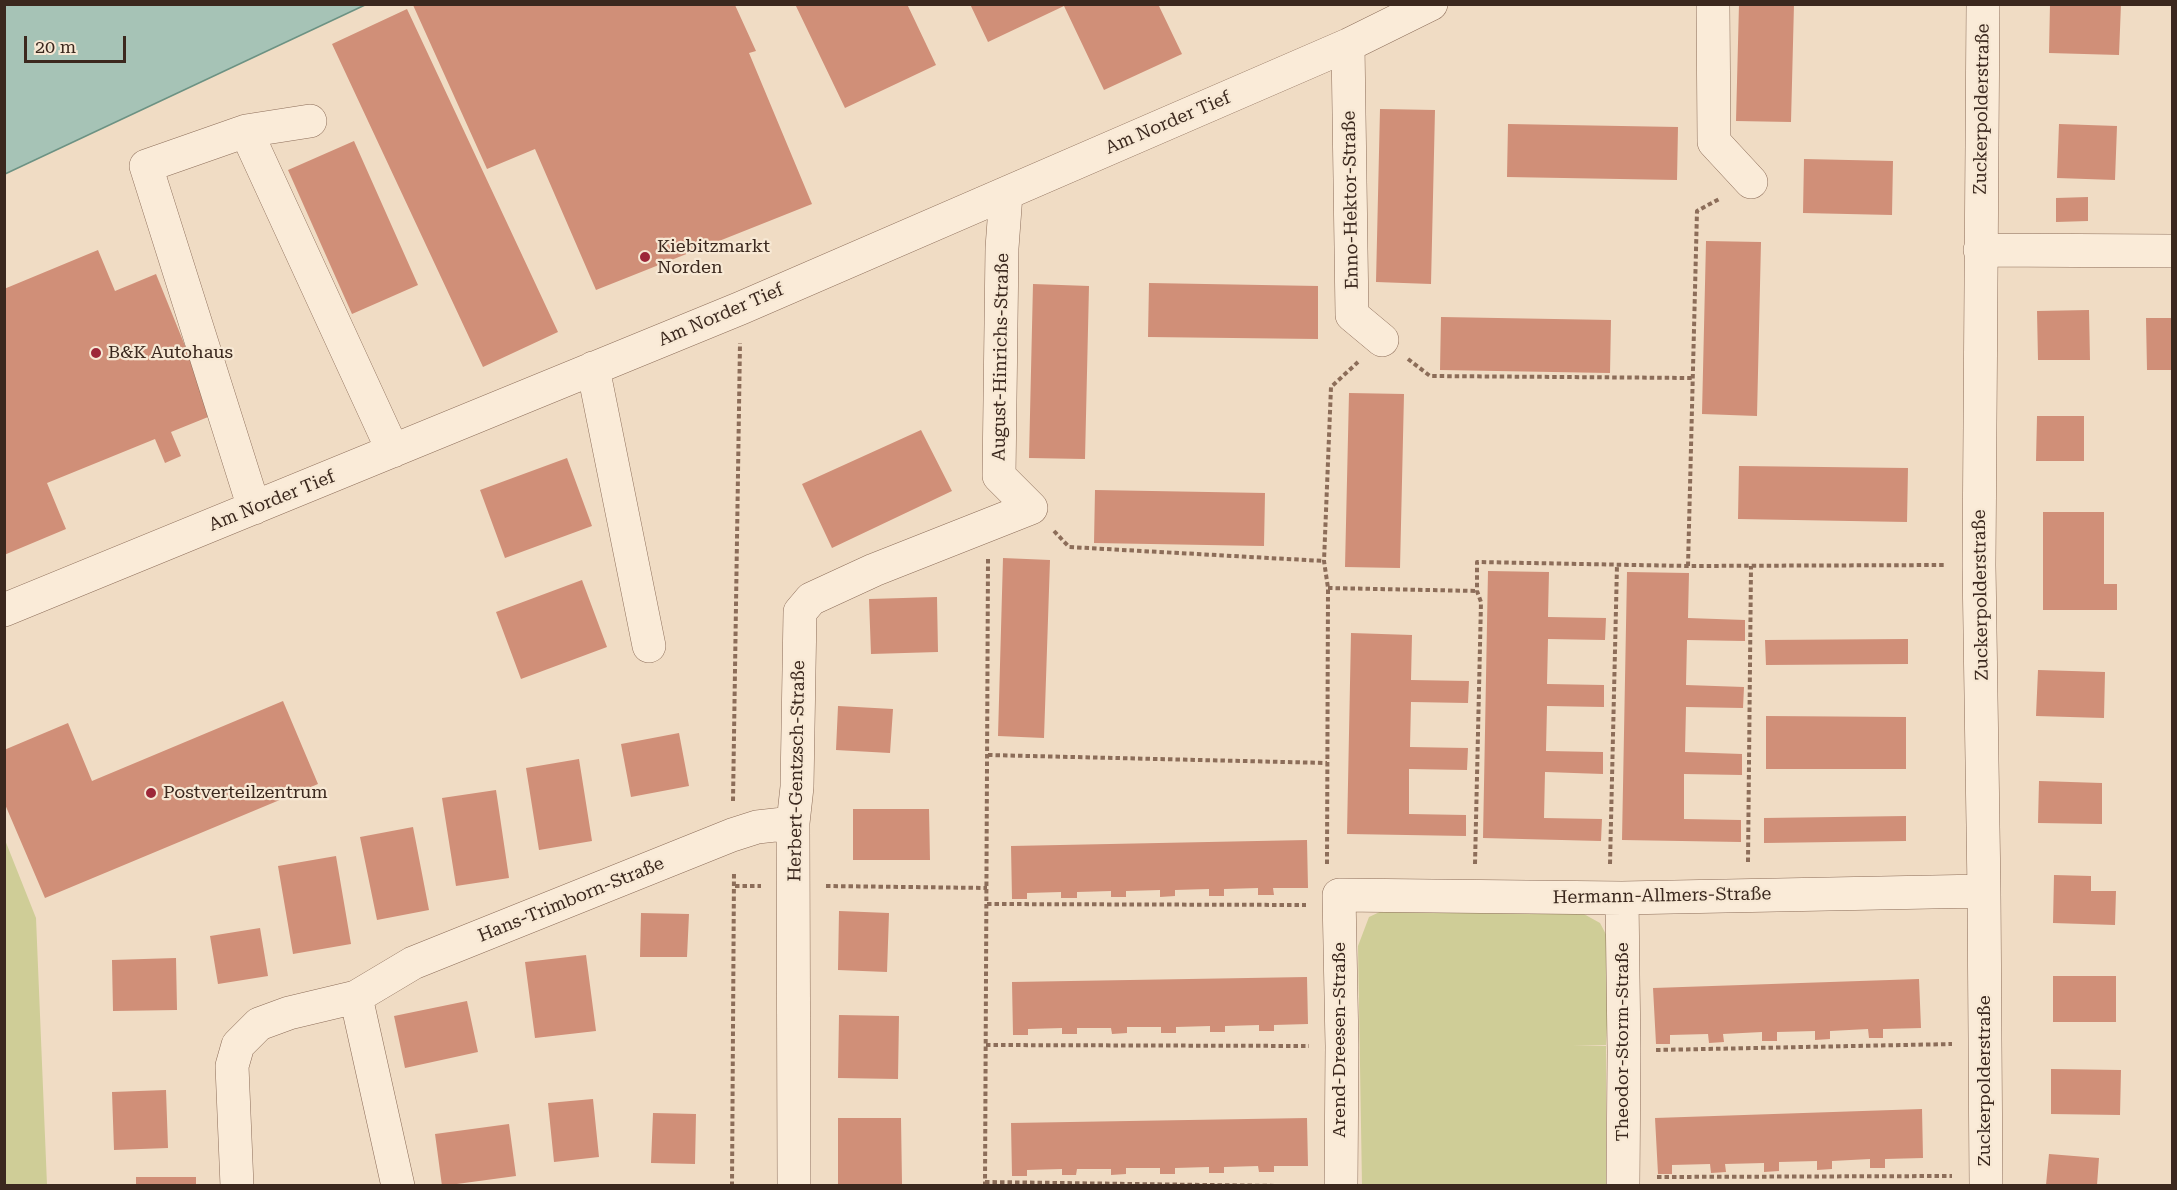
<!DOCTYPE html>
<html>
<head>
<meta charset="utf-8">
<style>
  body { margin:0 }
  #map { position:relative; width:2177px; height:1190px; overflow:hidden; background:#f0dcc4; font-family:"Roboto Serif",serif }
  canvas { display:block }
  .frame { position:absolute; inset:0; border:6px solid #3b281e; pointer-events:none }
  .scale { position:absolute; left:24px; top:36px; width:102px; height:27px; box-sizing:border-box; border:3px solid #3b281e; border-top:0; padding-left:8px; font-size:18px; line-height:21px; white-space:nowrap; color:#3b281e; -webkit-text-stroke:4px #f7e8d4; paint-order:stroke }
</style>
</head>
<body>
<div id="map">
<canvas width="2177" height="1190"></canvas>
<div class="frame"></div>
<div class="scale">20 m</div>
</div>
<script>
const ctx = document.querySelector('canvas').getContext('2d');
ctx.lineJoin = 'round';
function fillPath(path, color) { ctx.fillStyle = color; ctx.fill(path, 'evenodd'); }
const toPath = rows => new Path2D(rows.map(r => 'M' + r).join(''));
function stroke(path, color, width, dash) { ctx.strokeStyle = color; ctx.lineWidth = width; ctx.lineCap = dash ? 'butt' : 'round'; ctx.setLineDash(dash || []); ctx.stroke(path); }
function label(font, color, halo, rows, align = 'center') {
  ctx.font = font + ' "Roboto Serif",serif'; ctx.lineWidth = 4.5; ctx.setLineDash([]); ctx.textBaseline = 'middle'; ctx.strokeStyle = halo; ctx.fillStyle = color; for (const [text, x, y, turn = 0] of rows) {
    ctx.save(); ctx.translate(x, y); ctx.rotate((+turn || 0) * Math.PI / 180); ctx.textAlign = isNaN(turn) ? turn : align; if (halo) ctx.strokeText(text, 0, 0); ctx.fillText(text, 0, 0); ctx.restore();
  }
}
const green = toPath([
  [5,840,36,918,47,1185,5,1185],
  [1384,910,1582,913,1600,923,1611,944,1606,1045,1573,1045,1606,1046,1606,1185,1362,1185,1358,946,1369,917]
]);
const water = toPath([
  [5,4,365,4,365,5,5,174,5,4]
]);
const building = toPath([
  [795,4,907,4,936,65,845,108],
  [970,4,1158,4,1182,54,1104,90,1064,6,988,42],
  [1739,4,1794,4,1791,122,1736,121],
  [2050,4,2121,4,2119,55,2049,53],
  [413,5,735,5,756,51,749,53,812,204,596,290,535,149,487,169],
  [407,9,558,332,483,367,332,44],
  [1380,109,1435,110,1431,284,1376,282],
  [1508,124,1678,127,1677,180,1507,177],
  [2059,124,2117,126,2115,180,2057,178],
  [354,141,418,285,352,314,288,170],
  [1804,159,1893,161,1892,215,1803,213],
  [2088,197,2088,221,2056,222,2056,198],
  [1706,241,1761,242,1757,416,1702,414],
  [98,250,115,291,156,274,213,415,171,432,181,456,165,463,155,439,47,483,66,529,4,555,4,289],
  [1149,283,1318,286,1318,339,1148,337],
  [1033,284,1089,286,1085,459,1029,458],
  [2089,310,2090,360,2038,360,2037,311],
  [1441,317,1611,320,1610,373,1440,370],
  [2146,318,2172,318,2172,370,2147,370],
  [1349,393,1404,394,1400,568,1345,567],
  [2037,416,2084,416,2084,461,2036,461],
  [921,430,952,491,832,548,802,484],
  [567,458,592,526,505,558,480,490],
  [1739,466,1908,468,1907,522,1738,519],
  [1095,490,1265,493,1264,546,1094,543],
  [2043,512,2104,512,2104,584,2117,584,2117,610,2043,610],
  [1003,558,1050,560,1044,738,998,736],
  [1488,571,1549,572,1548,617,1606,618,1605,640,1548,639,1547,684,1604,685,1604,707,1547,706,1546,751,1603,752,1603,774,1545,772,1544,818,1602,819,1601,841,1483,838],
  [1627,572,1689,573,1688,618,1745,620,1745,641,1687,640,1686,685,1744,687,1743,708,1686,707,1685,752,1742,754,1742,775,1684,774,1684,819,1741,820,1741,842,1622,840],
  [582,580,607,647,521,679,496,612],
  [937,597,938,652,871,654,869,599],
  [1351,633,1412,635,1411,680,1469,681,1468,703,1411,702,1410,747,1468,748,1467,770,1409,769,1409,814,1466,815,1466,836,1347,834],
  [1908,639,1908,664,1766,665,1765,640],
  [2038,670,2105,672,2104,718,2036,716],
  [283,701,318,784,45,898,4,802,4,750,68,723,92,781],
  [838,706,893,709,890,753,836,750],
  [1766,716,1906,717,1906,769,1766,769],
  [679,733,689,786,631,797,621,744],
  [579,759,592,841,539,850,526,768],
  [2039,781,2102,783,2102,824,2038,823],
  [496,790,509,878,456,886,442,798],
  [853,809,929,809,930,860,853,860],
  [1906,816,1906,841,1764,843,1764,818],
  [413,827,429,910,377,920,360,837],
  [1307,840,1308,888,1273,888,1274,895,1258,895,1258,888,1224,889,1224,896,1209,896,1209,889,1175,890,1175,896,1160,897,1160,890,1126,891,1126,897,1111,897,1111,891,1077,892,1077,898,1061,898,1061,892,1027,893,1027,899,1012,899,1011,846],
  [336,856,351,944,293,954,278,866],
  [2054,875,2091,876,2091,891,2116,891,2115,925,2053,923],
  [839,911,889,913,887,972,838,970],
  [641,913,689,914,687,957,640,957],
  [260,928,268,976,218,984,210,936],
  [586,955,596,1031,535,1038,525,962],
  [176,958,177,1010,113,1011,112,960],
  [2053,976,2116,976,2116,1022,2053,1022],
  [1307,977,1308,1024,1274,1025,1274,1031,1259,1031,1259,1025,1225,1026,1225,1032,1210,1032,1210,1026,1176,1027,1176,1033,1161,1033,1161,1027,1127,1027,1127,1033,1112,1034,1111,1028,1077,1028,1077,1034,1062,1034,1062,1028,1028,1029,1028,1035,1013,1035,1012,982],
  [1919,979,1921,1028,1883,1029,1883,1038,1869,1038,1868,1029,1830,1031,1830,1039,1815,1040,1815,1031,1777,1032,1777,1041,1762,1041,1762,1032,1723,1034,1724,1042,1709,1043,1708,1034,1670,1035,1670,1044,1656,1044,1653,988],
  [467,1001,478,1052,405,1068,394,1016],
  [839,1015,899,1016,898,1079,838,1078],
  [2051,1069,2121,1070,2120,1115,2051,1114],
  [166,1090,168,1148,114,1150,112,1092],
  [593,1099,599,1157,554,1162,548,1103],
  [1922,1109,1923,1158,1885,1159,1885,1168,1870,1168,1870,1159,1832,1161,1832,1169,1817,1170,1817,1161,1779,1162,1779,1171,1764,1172,1764,1163,1725,1164,1726,1172,1711,1173,1710,1164,1672,1165,1672,1174,1658,1174,1655,1118],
  [653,1113,696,1114,695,1164,651,1163],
  [838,1118,901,1118,902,1184,838,1185],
  [1307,1118,1308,1166,1274,1166,1274,1172,1259,1172,1258,1166,1224,1167,1224,1173,1209,1173,1209,1167,1175,1168,1175,1174,1160,1174,1160,1168,1126,1168,1126,1174,1111,1175,1111,1169,1077,1169,1076,1175,1062,1175,1062,1169,1027,1170,1027,1176,1012,1176,1011,1123],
  [509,1124,516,1176,442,1186,435,1134],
  [2049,1154,2099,1158,2097,1185,2046,1185],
  [136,1177,196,1177,196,1185,136,1185]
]);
const path = toPath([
  [1408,359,1430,376,1693,378],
  [1054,531,1069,547,1324,561],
  [1688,566,1697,211,1721,198],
  [1328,588,1477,591],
  [988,755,1327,763],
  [733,801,740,343],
  [1748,862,1751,566],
  [1327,864,1328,588,1324,561,1331,387,1358,362],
  [1475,864,1481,602,1477,591,1477,562,1688,566,1946,565],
  [1610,864,1617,565],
  [735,886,761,886],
  [826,886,987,888],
  [987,904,1306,905],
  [986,1045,1309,1046],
  [1656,1050,1952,1044],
  [1657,1177,1952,1176],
  [985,1182,1281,1186],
  [732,1186,734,871],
  [985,1186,988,559]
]);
const minor = toPath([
  [1713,4,1714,142,1751,182],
  [1983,4,1979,565,1984,891,1986,1186],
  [1348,45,1352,315,1382,340],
  [246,131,310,121],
  [1980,250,2172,251],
  [593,368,649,646],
  [254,508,146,166,246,131,393,451],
  [4,610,741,308,1348,45,1431,4],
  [1622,898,1624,1051,1623,1186],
  [356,997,413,963,732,835,757,827,793,823],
  [237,1186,232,1066,238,1045,259,1024,289,1013,356,997,398,1186],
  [794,1186,793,823,797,787,800,612,811,599,874,570,1031,508,999,476,1002,248,1006,194],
  [1341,1186,1342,1046,1339,895,1622,898,1984,891]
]);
const markers = [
  [645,257,6,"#9d2739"],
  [96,353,6,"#9d2739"],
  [151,793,6,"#9d2739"]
];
const streetNames = [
  ["Zuckerpolderstraße",1982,109,-89],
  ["Am Norder Tief",1168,123,-23],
  ["Enno-Hektor-Straße",1351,200,-91],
  ["Am Norder Tief",721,315,-23],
  ["August-Hinrichs-Straße",1001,357,-89],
  ["Am Norder Tief",272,501,-22],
  ["Zuckerpolderstraße",1981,595,-91],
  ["Herbert-Gentzsch-Straße",797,771,-89],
  ["Hermann-Allmers-Straße",1662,896,-1],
  ["Hans-Trimborn-Straße",571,900,-22],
  ["Arend-Dreesen-Straße",1340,1040,-90],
  ["Theodor-Storm-Straße",1623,1042,-90],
  ["Zuckerpolderstraße",1985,1081,-90]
];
const poiNames = [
  ["Kiebitzmarkt",657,247],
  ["Norden",657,268],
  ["B&K Autohaus",108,353],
  ["Postverteilzentrum",163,793]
];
fillPath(green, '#cfcd97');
fillPath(water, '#a6c3b6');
stroke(water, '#6c9283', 1.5);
fillPath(building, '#d08f78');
stroke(minor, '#8c6d59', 34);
stroke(path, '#8c6d59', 4, [4.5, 3]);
stroke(minor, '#faebd8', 33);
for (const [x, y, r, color] of markers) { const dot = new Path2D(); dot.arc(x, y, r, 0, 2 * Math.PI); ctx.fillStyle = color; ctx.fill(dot); stroke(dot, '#f7e8d4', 2); }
label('18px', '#3b281e', '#f7e8d4', streetNames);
label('18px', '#3b281e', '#f7e8d4', poiNames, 'left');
</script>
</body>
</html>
